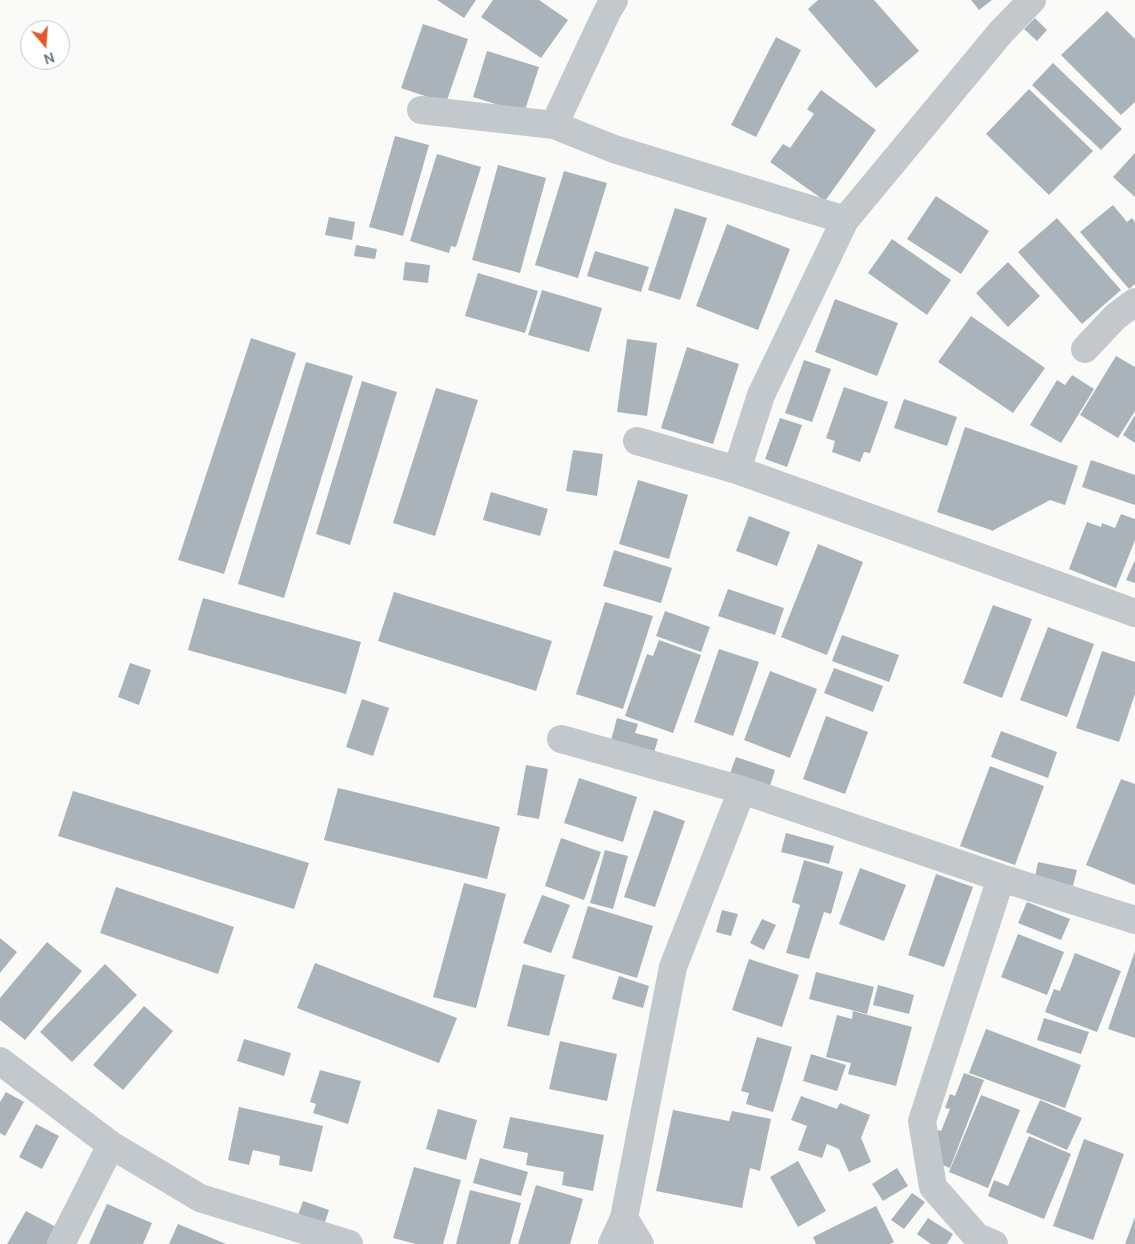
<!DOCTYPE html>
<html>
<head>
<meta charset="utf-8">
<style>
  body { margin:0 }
  #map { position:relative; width:1135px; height:1244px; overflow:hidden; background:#fafaf8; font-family:"DM Sans",sans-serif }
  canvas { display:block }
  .north { position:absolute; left:20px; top:20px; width:50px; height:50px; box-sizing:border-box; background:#fff; border:1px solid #c1c8cd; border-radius:50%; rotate:162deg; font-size:14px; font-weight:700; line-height:20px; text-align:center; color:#657683 }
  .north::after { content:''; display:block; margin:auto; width:18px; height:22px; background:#e4572e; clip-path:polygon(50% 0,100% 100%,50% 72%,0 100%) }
</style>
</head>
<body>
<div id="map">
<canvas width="1135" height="1244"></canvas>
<div class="north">N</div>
</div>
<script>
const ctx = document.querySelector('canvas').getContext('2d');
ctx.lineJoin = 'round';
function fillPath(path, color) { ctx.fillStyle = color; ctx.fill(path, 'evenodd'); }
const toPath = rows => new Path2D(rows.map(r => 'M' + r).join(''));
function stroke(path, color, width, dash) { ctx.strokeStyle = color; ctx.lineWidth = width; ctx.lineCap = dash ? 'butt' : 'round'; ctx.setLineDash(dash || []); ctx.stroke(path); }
const building = toPath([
  [437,0,476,0,464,18],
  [493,0,539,0,568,20,541,58,481,17],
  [818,0,874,0,919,51,876,88,808,9],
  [971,0,992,0,979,10],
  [1107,11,1135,39,1135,102,1121,115,1061,55],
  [1035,18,1047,30,1037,41,1024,29],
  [423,24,468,39,446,103,401,88],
  [776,37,801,50,756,137,731,125],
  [487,51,539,67,524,113,473,97],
  [1053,63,1122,129,1101,150,1032,85],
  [1029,89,1093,151,1049,195,986,134],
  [821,90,876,130,825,201,770,162,783,144,790,148,814,114,807,109],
  [395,136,429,145,403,236,369,227],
  [1135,153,1135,197,1113,177],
  [437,154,481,167,456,247,451,246,449,253,410,241],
  [498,165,546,178,520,273,472,260],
  [564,171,607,183,578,278,535,265],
  [936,196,989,231,961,274,907,239],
  [1113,205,1127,222,1132,218,1135,222,1135,284,1129,289,1080,232],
  [675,208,707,218,680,300,648,290],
  [329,217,355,222,352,240,325,235],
  [1057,218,1121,290,1082,324,1018,252],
  [727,224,790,249,758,330,696,306],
  [892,239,951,280,927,315,868,273],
  [356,245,377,249,375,259,354,256],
  [595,251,649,267,641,292,587,276],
  [405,262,430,265,428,283,403,280],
  [1008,262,1040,296,1008,327,976,293],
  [478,273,538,291,525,333,465,316],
  [542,290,602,308,589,352,528,335],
  [835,299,898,323,877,376,815,352],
  [971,316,1045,368,1013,413,938,362],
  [251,338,296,353,224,574,178,560],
  [627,339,657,343,647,416,617,412],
  [687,347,739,364,713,444,661,428],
  [1116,356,1135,367,1135,411,1118,438,1080,415],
  [804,360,831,369,812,422,785,413],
  [306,362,353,376,284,598,238,584],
  [1072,375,1094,389,1061,443,1030,425,1057,380,1065,385],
  [362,381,397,392,350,545,316,534],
  [844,387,888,402,870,453,864,452,860,462,832,452,835,441,826,438],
  [436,388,478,400,435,536,393,523],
  [904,399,957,417,947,446,894,428],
  [1135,415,1135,443,1123,435],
  [780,418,802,425,787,467,765,459],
  [965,427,1078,466,1065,505,1050,500,992,531,991,530,937,512],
  [573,450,603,454,597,496,566,491],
  [1091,460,1135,475,1135,505,1082,487],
  [638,480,688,495,669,559,619,544],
  [491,492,548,509,540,536,483,520],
  [1121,514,1135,519,1135,540,1116,588,1069,569,1087,522,1101,527,1102,523,1115,528],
  [749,516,790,532,777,566,736,551],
  [818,544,863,562,827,655,781,637],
  [614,550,672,568,661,603,603,586],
  [1135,560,1135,583,1126,580],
  [728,589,784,608,775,635,718,616],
  [394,592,552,641,536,691,378,641],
  [203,598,361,642,346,694,188,650],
  [605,602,653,616,623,709,576,694],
  [993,605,1032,619,1002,698,963,683],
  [665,611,710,627,701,652,656,636],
  [1048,627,1094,644,1067,717,1020,700],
  [842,635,899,655,889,682,832,661],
  [659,640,701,655,673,733,625,716,647,654,653,656],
  [719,649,759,662,733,736,694,722],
  [1102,651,1135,662,1135,694,1119,742,1076,728],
  [130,663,151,670,139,705,118,697],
  [834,668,883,686,873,712,824,693],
  [770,671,817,689,790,758,744,740],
  [362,699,389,708,373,756,346,747],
  [826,716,868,732,845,794,803,779],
  [617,718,638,724,635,733,658,739,653,756,610,744],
  [1001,731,1057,752,1048,778,991,757],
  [736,757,775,770,769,789,729,776],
  [526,765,548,769,539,819,517,815],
  [990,766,1044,786,1015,865,960,846],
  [579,778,637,797,623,842,564,823],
  [1121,779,1135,784,1135,885,1086,865],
  [338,788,500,827,487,879,324,840],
  [73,791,309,863,294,909,58,836],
  [654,810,685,821,655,907,624,897],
  [786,833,834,846,829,864,781,852],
  [561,838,601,852,584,900,545,886],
  [605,850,628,856,613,909,590,903],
  [804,860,843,872,831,914,824,912,809,959,786,953,800,905,792,902],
  [1038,862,1077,870,1073,886,1035,877],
  [860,868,906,885,884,941,839,924],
  [936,874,973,887,944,967,908,955],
  [464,883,506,894,476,1008,433,997],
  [116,887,234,927,218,974,100,933],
  [542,895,570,905,551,953,523,943],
  [1027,902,1070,919,1061,940,1018,923],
  [588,906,653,926,637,978,572,958],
  [722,910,738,914,731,936,716,932],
  [762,919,776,925,764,950,750,943],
  [1018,934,1064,952,1047,995,1001,977],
  [0,938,17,952,0,973],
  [47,942,82,971,25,1040,0,1020,0,998],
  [1135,951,1135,1038,1108,1029],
  [1075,953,1121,971,1097,1032,1045,1012,1054,989,1060,991],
  [749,959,799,975,782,1027,732,1010],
  [315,963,457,1018,439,1063,297,1008],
  [105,964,137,995,72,1062,40,1032],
  [523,964,565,975,549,1036,507,1026],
  [816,972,874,987,867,1014,809,999],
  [619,976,649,986,643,1008,612,999],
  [878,985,914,995,909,1014,873,1005],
  [144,1006,173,1031,123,1090,93,1065],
  [853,1011,912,1027,896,1086,848,1074,851,1063,826,1057,837,1015,852,1019],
  [1044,1018,1089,1032,1081,1054,1037,1040],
  [986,1029,1081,1065,1065,1108,969,1073],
  [757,1037,792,1047,773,1112,746,1104,749,1093,741,1091],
  [244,1039,291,1053,284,1076,237,1061],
  [560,1041,617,1054,607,1101,549,1089],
  [811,1054,846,1065,837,1091,803,1081],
  [320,1070,361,1081,348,1124,313,1113,316,1104,310,1102],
  [964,1073,984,1080,950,1168,930,1160,932,1145,938,1130,941,1131,950,1109,945,1108,950,1094,955,1096],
  [6,1092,24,1102,5,1136,0,1133,0,1102],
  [981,1095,1020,1110,988,1188,949,1172],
  [801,1096,837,1109,840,1103,870,1115,861,1138,871,1162,849,1172,839,1149,827,1144,822,1158,798,1150,807,1126,791,1120],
  [1040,1100,1082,1118,1067,1150,1026,1132],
  [239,1107,323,1126,312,1172,279,1165,280,1156,253,1150,249,1165,228,1160],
  [438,1109,477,1120,466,1160,426,1149],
  [673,1110,729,1121,732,1111,771,1119,760,1171,750,1168,742,1208,656,1191],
  [510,1117,604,1135,593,1191,562,1185,564,1172,526,1165,528,1153,503,1148],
  [36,1124,59,1136,42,1169,19,1157],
  [1029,1136,1071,1154,1044,1219,988,1196,994,1180,1008,1186],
  [1084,1139,1124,1154,1093,1240,1053,1226],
  [480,1158,528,1172,521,1196,473,1183],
  [798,1161,826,1211,798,1227,770,1177],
  [414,1167,461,1180,443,1244,416,1244,393,1238],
  [897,1168,908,1186,883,1201,872,1184],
  [536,1185,583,1199,570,1244,518,1244],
  [470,1190,521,1203,510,1244,456,1244],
  [912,1193,925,1202,904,1229,891,1220],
  [303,1201,329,1210,323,1228,297,1218],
  [107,1204,152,1223,143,1244,89,1244],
  [876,1206,894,1242,890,1244,816,1244,813,1237],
  [26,1211,56,1227,47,1244,7,1244],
  [1135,1217,1135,1244,1125,1244],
  [928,1218,953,1234,947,1244,931,1244,917,1234],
  [178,1224,226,1244,169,1244]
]);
const minor = toPath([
  [421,110,554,125,614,149,845,220],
  [554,125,607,12,614,0],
  [1085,349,1115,317,1135,302],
  [637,441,737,470,1135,613],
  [737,470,761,395,845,220,1001,32,1032,0],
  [561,739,742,790,1001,878,1135,920],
  [0,1061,111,1145,200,1198,349,1244],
  [624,1218,640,1244],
  [61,1244,111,1145],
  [612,1244,624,1218,673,967,742,790],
  [994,1244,977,1237,933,1187,922,1121,1001,878]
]);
fillPath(building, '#aab3b9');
stroke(minor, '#c3c8cc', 28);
</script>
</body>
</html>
